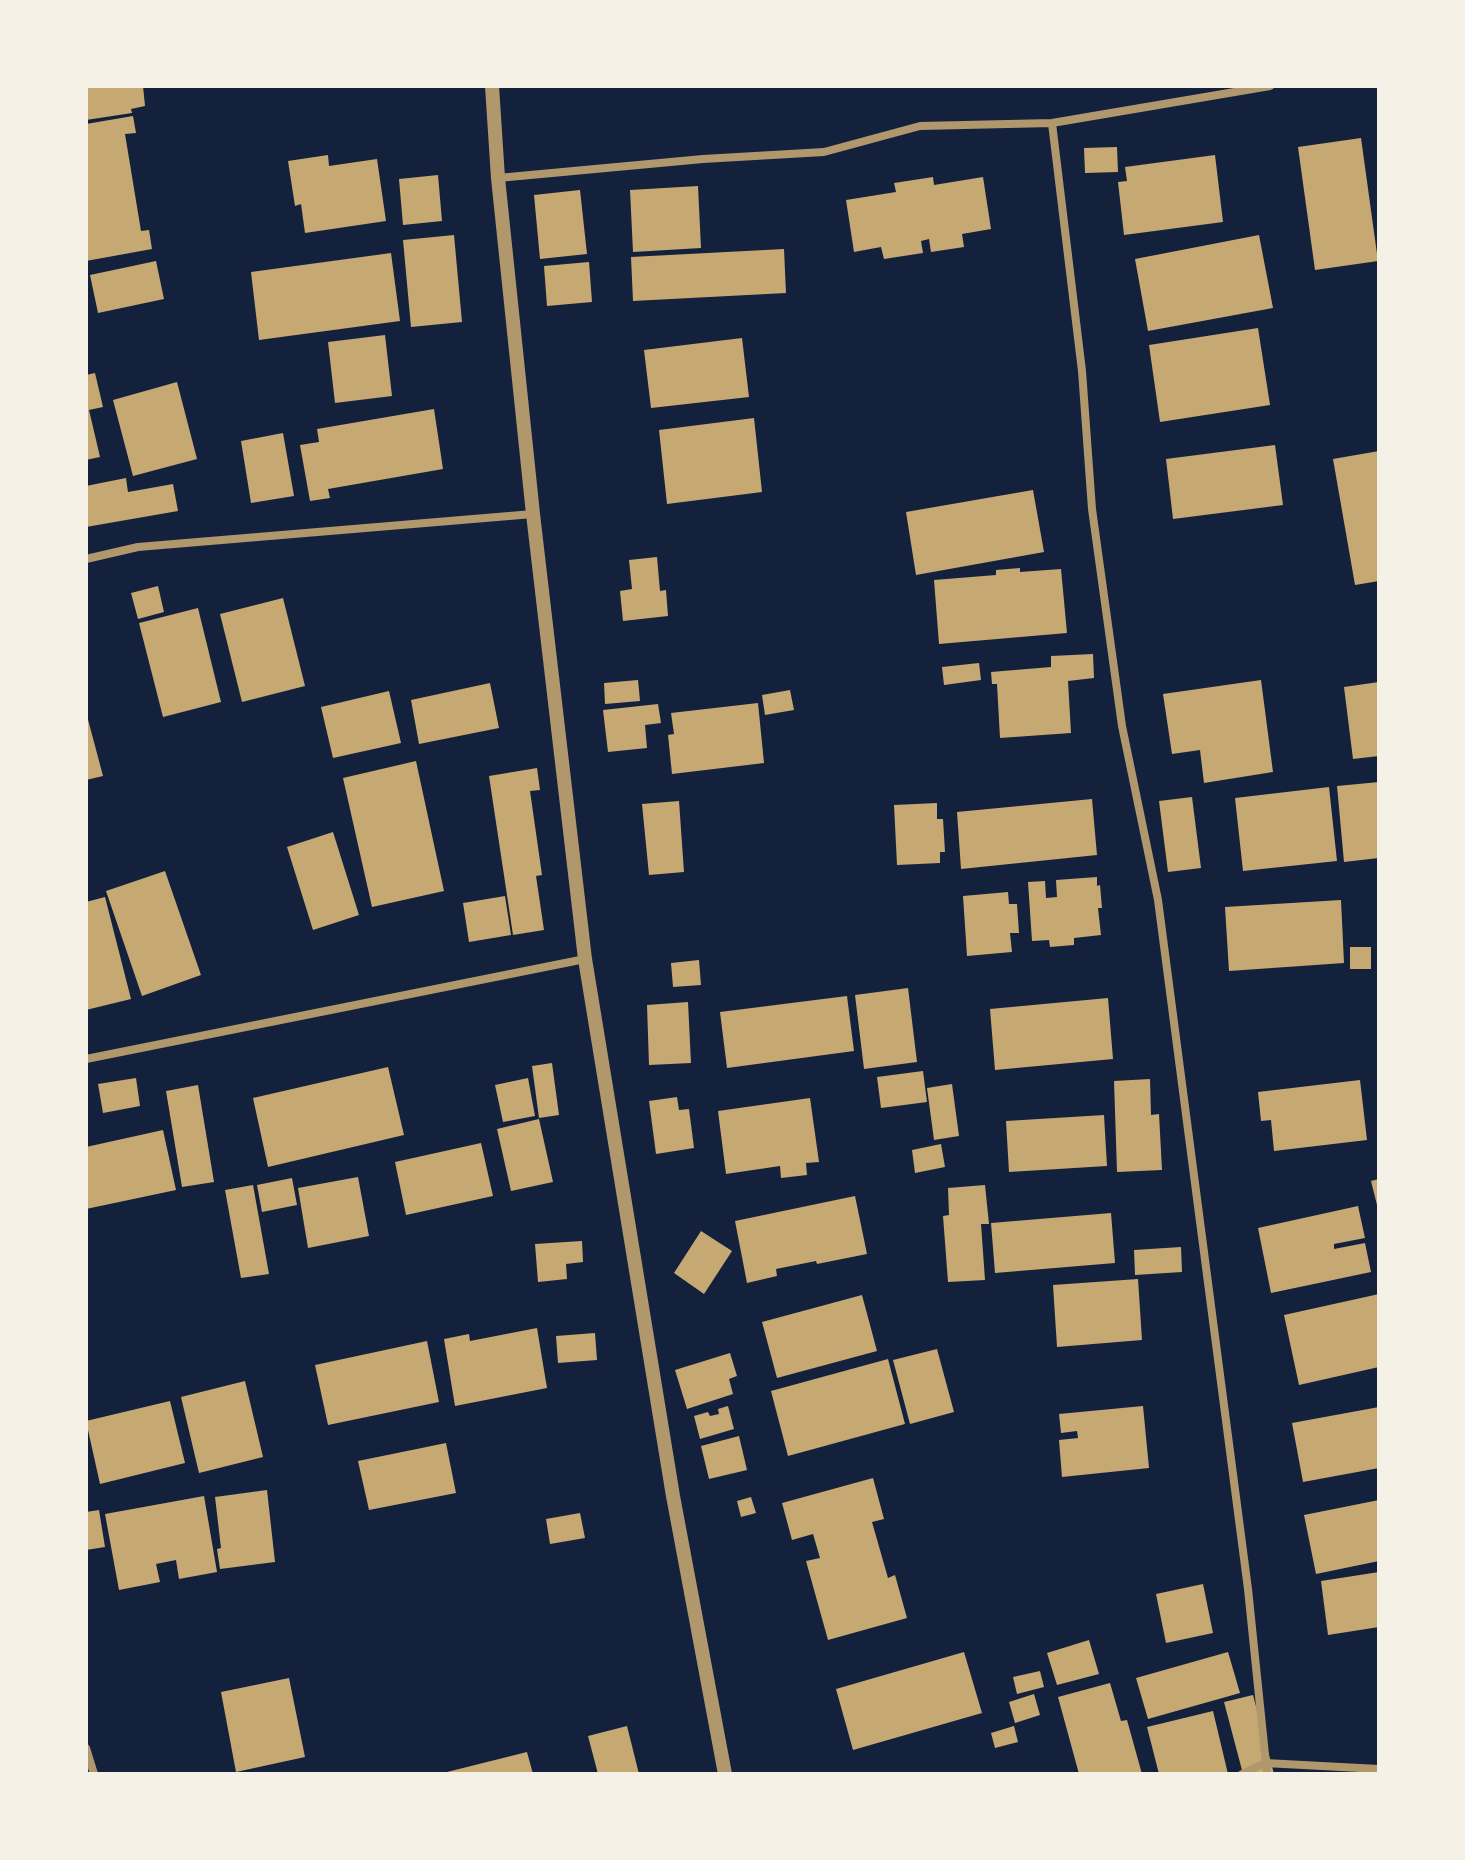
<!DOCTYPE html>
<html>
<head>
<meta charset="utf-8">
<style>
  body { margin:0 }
  #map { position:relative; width:1465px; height:1860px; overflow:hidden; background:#14213d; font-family:"DM Sans",sans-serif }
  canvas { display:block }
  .frame { position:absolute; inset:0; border:88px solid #f6f1e7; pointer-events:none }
</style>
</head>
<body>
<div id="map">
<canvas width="1465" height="1860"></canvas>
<div class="frame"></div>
</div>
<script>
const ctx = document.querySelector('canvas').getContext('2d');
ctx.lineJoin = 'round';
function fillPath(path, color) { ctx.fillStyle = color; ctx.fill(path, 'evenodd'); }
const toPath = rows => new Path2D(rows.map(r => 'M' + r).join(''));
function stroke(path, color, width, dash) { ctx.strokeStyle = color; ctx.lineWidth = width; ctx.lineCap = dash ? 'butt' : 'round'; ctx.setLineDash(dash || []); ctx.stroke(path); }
const building = toPath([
  [86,86,143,86,145,106,131,109,132,113,86,120],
  [133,116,136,133,125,134,141,231,149,230,152,249,86,261,86,124],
  [1361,138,1378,261,1315,270,1298,147],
  [1117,147,1118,172,1085,173,1084,148],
  [328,155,329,166,377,159,386,221,305,233,301,204,295,206,288,161],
  [1215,155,1223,222,1124,235,1118,182,1127,181,1125,167],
  [438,175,442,221,403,225,399,179],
  [933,177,934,185,983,177,991,229,962,234,964,247,931,252,929,239,921,241,923,253,884,259,881,247,854,252,846,200,896,192,894,183],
  [698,186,701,248,633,252,630,190],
  [580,190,587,254,540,259,534,195],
  [454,235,462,322,411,327,403,240],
  [1259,235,1273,308,1148,331,1135,259],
  [784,249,786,293,633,301,631,257],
  [391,253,400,321,259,340,251,272],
  [156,261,164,299,98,313,90,275],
  [589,262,592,302,547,306,544,266],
  [1258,328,1270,405,1160,422,1149,345],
  [385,335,392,396,335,403,328,342],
  [742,338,749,397,651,408,644,350],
  [95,373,103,407,89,410,100,457,86,460,86,375],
  [177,382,197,459,133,476,113,400],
  [434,409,443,469,328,489,330,498,310,501,300,445,319,442,317,429],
  [754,418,762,492,667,504,659,430],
  [283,433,294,496,251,503,241,441],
  [1275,445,1283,505,1173,519,1166,459],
  [1379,451,1379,581,1355,585,1333,459],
  [126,478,128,492,173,484,178,511,86,527,86,486],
  [1033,490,1044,552,916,575,906,512],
  [657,557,660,591,666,590,668,616,623,621,620,591,632,589,629,560],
  [1020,568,1020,572,1061,569,1067,633,939,644,934,580,996,575,996,570],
  [158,586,164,612,138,619,131,593],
  [283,598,305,686,242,702,220,614],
  [198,608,221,702,163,717,139,623],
  [1093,654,1094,678,1068,681,1071,733,1000,738,997,684,992,684,991,672,1051,667,1051,656],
  [979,663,981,680,944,685,942,667],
  [638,680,640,701,605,704,604,683],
  [1261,680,1273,772,1204,783,1200,750,1172,754,1163,694],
  [1379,682,1379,756,1353,759,1344,687],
  [490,683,499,728,419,744,411,700],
  [790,690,794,710,765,715,762,695],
  [389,691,401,743,333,758,321,707],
  [758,703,764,763,672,774,668,735,674,734,671,713],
  [658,704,661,723,645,725,647,748,608,752,603,710],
  [86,712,103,776,86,780],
  [416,761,444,891,372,907,343,778],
  [537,768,540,790,530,791,542,875,536,876,544,930,513,935,489,776],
  [1379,782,1379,858,1344,862,1337,786],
  [1329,787,1337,861,1243,871,1235,798],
  [1192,797,1201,868,1168,872,1159,801],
  [1092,799,1097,855,961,869,957,812],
  [679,801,684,872,649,875,642,804],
  [937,803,937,819,943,819,945,852,940,852,940,863,897,865,894,805],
  [333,832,359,915,313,930,287,847],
  [165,871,201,975,142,996,106,891],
  [1097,877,1097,886,1100,885,1102,908,1098,908,1101,935,1074,938,1074,945,1050,947,1049,940,1032,941,1028,882,1045,881,1046,898,1057,897,1056,880],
  [1008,892,1009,904,1017,904,1019,933,1010,933,1012,952,967,956,963,896],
  [505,896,511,935,469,942,463,903],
  [105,897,131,999,86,1010,86,902],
  [1341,900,1344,963,1229,971,1225,907],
  [1350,947,1371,947,1371,969,1350,969],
  [699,960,701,985,673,987,671,963],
  [908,988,917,1062,864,1069,855,995],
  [847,996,854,1051,727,1068,720,1012],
  [1108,998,1113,1059,995,1070,990,1009],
  [688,1002,691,1063,649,1065,647,1005],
  [552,1063,559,1115,539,1118,532,1066],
  [388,1067,404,1135,268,1167,253,1098],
  [923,1071,927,1102,881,1108,877,1077],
  [136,1078,140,1106,103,1113,98,1084],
  [528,1078,535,1116,503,1122,495,1085],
  [1150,1079,1151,1115,1159,1114,1162,1170,1117,1172,1114,1081],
  [1360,1080,1367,1140,1274,1151,1271,1120,1261,1121,1258,1092],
  [952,1084,959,1136,934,1140,927,1088],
  [198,1085,214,1182,182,1187,166,1091],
  [677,1097,679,1110,689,1109,694,1148,656,1154,649,1101],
  [810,1098,819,1162,806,1163,807,1175,781,1178,780,1166,726,1174,718,1111],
  [1104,1115,1107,1166,1009,1172,1006,1121],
  [539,1119,553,1182,511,1191,497,1129],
  [163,1130,176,1190,86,1209,86,1147],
  [481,1143,493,1196,406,1215,395,1162],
  [941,1144,945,1167,915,1173,912,1150],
  [358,1177,369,1236,308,1248,298,1188],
  [292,1178,297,1205,262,1212,257,1185],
  [1379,1179,1379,1209,1378,1209,1371,1181],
  [253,1185,269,1274,241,1278,225,1190],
  [985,1185,989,1224,981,1224,985,1280,948,1282,943,1216,949,1215,948,1188],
  [855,1196,867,1254,817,1264,816,1261,776,1269,777,1276,747,1283,735,1221],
  [1358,1206,1365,1238,1334,1244,1334,1249,1365,1243,1371,1272,1271,1293,1258,1228],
  [1111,1213,1115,1263,995,1273,991,1223],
  [701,1231,732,1251,704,1294,674,1273],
  [582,1241,583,1262,566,1264,567,1279,538,1282,535,1244],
  [1181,1247,1182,1272,1135,1275,1134,1250],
  [1138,1279,1142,1340,1057,1347,1053,1285],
  [1379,1294,1379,1367,1299,1385,1284,1315],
  [862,1295,877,1351,777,1378,762,1322],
  [537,1328,547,1388,455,1406,444,1339,469,1334,470,1341],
  [595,1333,597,1360,558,1363,556,1336],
  [427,1341,439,1402,328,1425,315,1365],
  [937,1349,954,1412,910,1424,893,1360],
  [730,1353,737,1376,729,1379,733,1394,687,1409,675,1370],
  [888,1359,905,1424,788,1456,771,1391],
  [245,1381,263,1457,199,1473,181,1397],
  [170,1401,185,1463,100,1484,86,1421],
  [728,1406,734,1429,700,1439,694,1416,708,1412,710,1416,719,1414,718,1409],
  [1143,1406,1149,1468,1062,1477,1059,1440,1078,1438,1077,1431,1061,1433,1059,1414],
  [1379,1407,1379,1468,1303,1482,1292,1423],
  [739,1436,747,1470,709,1479,701,1446],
  [446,1443,456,1493,369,1510,358,1461],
  [873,1478,884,1519,872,1522,888,1578,895,1575,907,1618,828,1640,806,1561,820,1558,813,1534,792,1540,782,1503],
  [267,1490,275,1562,220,1569,217,1549,221,1548,215,1497],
  [204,1496,217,1572,179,1579,176,1560,156,1564,160,1582,119,1590,105,1514],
  [751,1497,756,1513,741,1517,737,1501],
  [1379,1500,1379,1561,1316,1574,1304,1515],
  [99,1510,105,1547,86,1550,86,1512],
  [580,1513,585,1538,550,1544,546,1519],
  [1379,1572,1379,1627,1328,1635,1321,1581],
  [1203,1584,1213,1633,1166,1643,1156,1594],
  [1089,1640,1099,1674,1057,1685,1047,1653],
  [964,1652,982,1713,853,1750,836,1689],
  [1228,1652,1240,1693,1148,1719,1136,1678],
  [1040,1671,1044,1687,1017,1694,1013,1677],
  [289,1678,305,1757,236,1772,221,1692],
  [1110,1683,1121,1721,1127,1720,1142,1774,1079,1774,1058,1697],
  [1034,1694,1040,1715,1015,1723,1009,1702],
  [1253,1695,1274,1774,1243,1774,1224,1702],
  [1213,1711,1228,1774,1159,1774,1147,1727],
  [627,1726,639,1774,598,1774,588,1736],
  [1014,1726,1018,1742,995,1748,991,1733],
  [527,1752,533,1774,443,1774,443,1773]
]);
const minor = toPath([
  [1052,123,1082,371,1092,509,1122,726,1158,900,1248,1589,1267,1774],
  [498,178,703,159,824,152,920,126,1052,123,1270,86],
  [86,559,138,547,533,514],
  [86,1059,585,959],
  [86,1748,94,1774],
  [1242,1774,1265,1763,1379,1769]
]);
const tertiary = toPath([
  [492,86,498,178,533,514,585,959,673,1496,725,1774]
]);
fillPath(building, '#c6a872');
stroke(minor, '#b1986c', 8);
stroke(tertiary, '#b1986c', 14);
</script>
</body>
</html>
